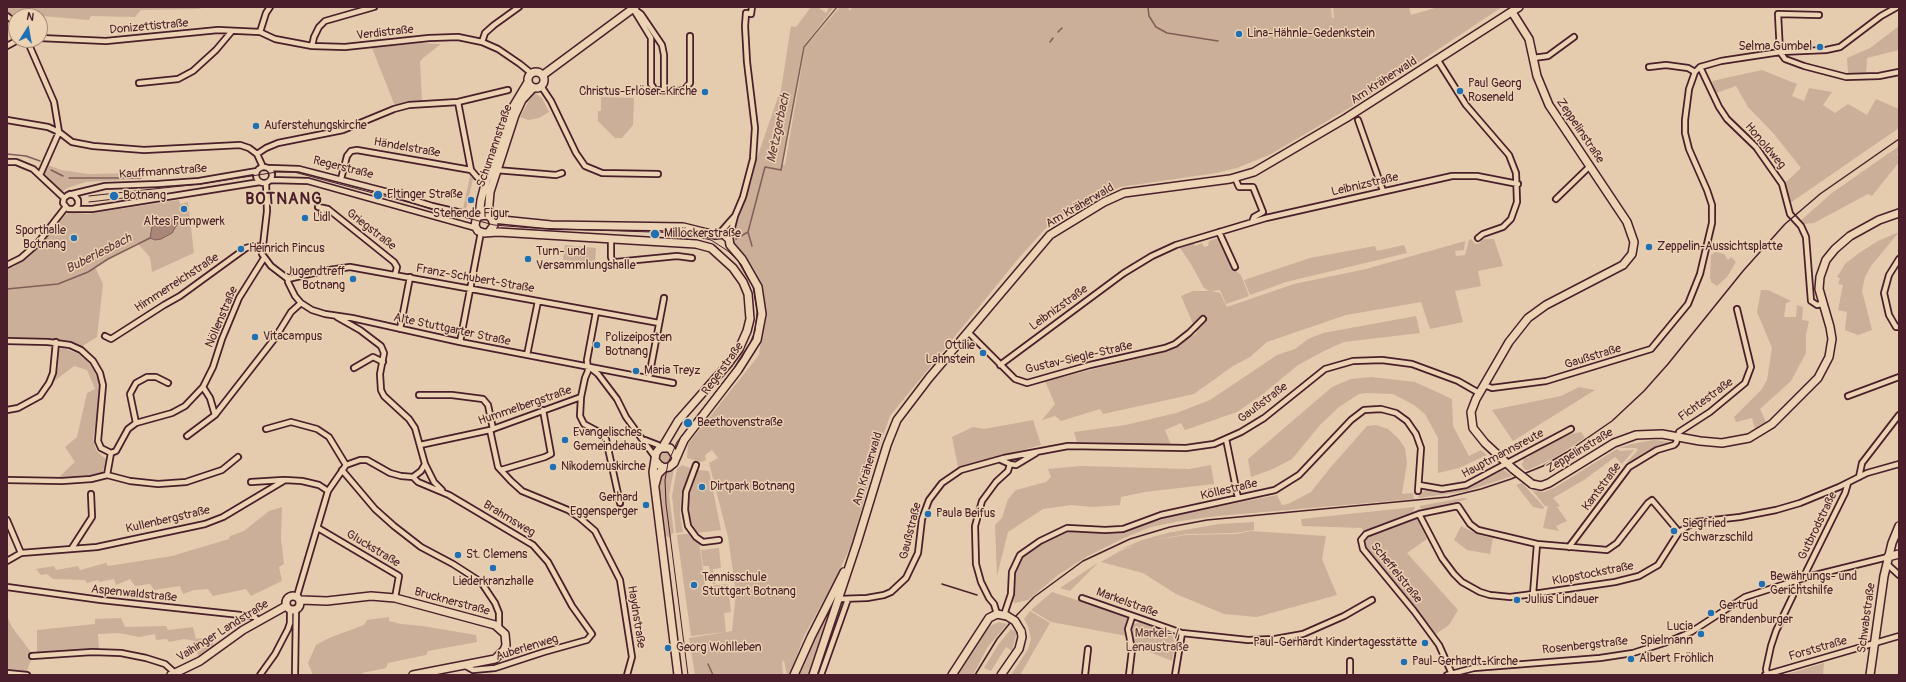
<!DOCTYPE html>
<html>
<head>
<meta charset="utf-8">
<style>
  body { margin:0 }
  #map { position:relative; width:1906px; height:682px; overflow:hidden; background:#e5ccae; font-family:Pangolin,sans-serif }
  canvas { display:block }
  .frame { position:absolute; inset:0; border:8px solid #4a1f2b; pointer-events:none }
  .north { position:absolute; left:8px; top:8px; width:40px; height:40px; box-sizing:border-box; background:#ebd3b3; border:1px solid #ab8b7d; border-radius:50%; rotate:11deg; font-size:11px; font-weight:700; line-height:16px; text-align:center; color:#4a1f2b }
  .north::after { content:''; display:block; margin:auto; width:14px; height:18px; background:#1f6fb2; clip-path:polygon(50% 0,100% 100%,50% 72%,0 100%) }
</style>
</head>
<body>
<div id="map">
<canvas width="1906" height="682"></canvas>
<div class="frame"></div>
<div class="north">N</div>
</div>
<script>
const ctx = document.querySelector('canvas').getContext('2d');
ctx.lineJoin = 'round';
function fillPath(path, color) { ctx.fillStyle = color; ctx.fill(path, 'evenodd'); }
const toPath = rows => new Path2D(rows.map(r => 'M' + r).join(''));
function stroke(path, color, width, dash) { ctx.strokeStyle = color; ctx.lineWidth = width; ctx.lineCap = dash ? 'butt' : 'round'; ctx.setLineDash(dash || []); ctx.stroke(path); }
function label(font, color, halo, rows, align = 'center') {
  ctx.font = font + ' Pangolin,sans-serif'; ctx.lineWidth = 3; ctx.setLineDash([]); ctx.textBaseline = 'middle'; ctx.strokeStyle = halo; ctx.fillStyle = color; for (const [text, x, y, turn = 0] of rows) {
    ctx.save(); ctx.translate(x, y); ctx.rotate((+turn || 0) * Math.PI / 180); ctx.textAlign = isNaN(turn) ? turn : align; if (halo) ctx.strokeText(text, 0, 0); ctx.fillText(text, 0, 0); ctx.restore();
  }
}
const green = toPath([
  [7,7,206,7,198,9,141,10,135,17,91,16,89,20,30,15,17,16,7,12],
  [811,7,818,7,826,13,829,7,834,7,803,47,781,165,785,165,805,47,840,7,848,7,850,11,852,7,1331,7,1332,18,1334,18,1333,7,1409,7,1411,15,1438,7,1502,7,1356,104,1271,154,1237,168,1216,173,1120,187,1070,211,1045,229,1018,259,890,416,876,456,852,543,836,578,804,636,790,675,787,675,784,660,782,662,783,675,695,675,689,638,732,631,736,593,728,537,709,463,718,458,712,450,705,455,706,460,701,462,687,458,688,444,759,355,765,305,754,270,734,243,734,232,751,183,757,158,778,97,780,96,791,26,796,27],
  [1899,26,1899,50,1867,58,1866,73,1848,73,1847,58,1870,48],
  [420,43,441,44,423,58,420,62,422,101,395,106,372,48],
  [1762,70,1797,84,1792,96,1804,101,1809,88,1832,92,1823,105,1835,113,1848,104,1867,115,1876,99,1899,109,1899,128,1790,203,1785,183,1801,168,1774,134,1748,107,1736,86,1716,93,1712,81],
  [535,93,542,98,549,112,539,118,528,120,520,117,530,99],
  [601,97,634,98,633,125,622,138,615,138,598,121,598,111,601,111],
  [1899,146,1899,154,1897,153,1899,162,1872,196,1868,194,1814,223,1803,224,1799,222,1832,193],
  [48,165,61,170,88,174,142,173,142,179,86,182,67,188,61,193,43,175],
  [470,176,473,179,466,210,463,209],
  [179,200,180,204,188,202,194,253,152,272,150,257,137,243,95,267,103,284,97,337,81,347,62,340,7,338,7,268,14,267,40,245,68,212,87,214],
  [1899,232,1871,266,1865,277,1862,291,1872,330,1858,335,1845,330,1847,312,1838,310,1843,285,1838,284,1840,278,1837,277,1845,264,1859,253,1878,241],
  [1218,238,1236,271,1241,275,1249,296,1226,304,1220,290,1211,291,1220,293,1227,307,1294,284,1366,269,1465,241,1464,250,1455,251,1456,256,1465,255,1469,240,1471,239,1475,244,1478,244,1484,239,1494,239,1503,266,1478,271,1481,286,1455,291,1463,322,1430,329,1421,302,1346,315,1267,342,1250,357,1233,366,1194,394,1103,414,1100,409,1061,421,1055,416,1042,420,1055,404,1045,381,1169,351,1197,333,1181,296,1193,291,1209,291,1204,288,1191,264,1180,248,1194,243,1195,246,1202,243,1204,247,1208,246,1209,241],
  [565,245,596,248,595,263,563,260],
  [1404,245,1407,253,1286,282,1250,295,1244,280,1310,258,1375,246,1377,251],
  [1715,252,1724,254,1728,260,1731,257,1736,262,1727,277,1717,286,1711,282,1710,278,1711,255],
  [1761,290,1768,290,1791,301,1786,303,1784,317,1796,317,1797,305,1803,307,1802,320,1809,321,1806,335,1806,353,1791,381,1760,409,1766,422,1755,429,1752,418,1736,422,1734,417,1762,389,1767,380,1772,348,1757,312],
  [1416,316,1420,333,1344,342,1326,350,1298,365,1263,394,1237,412,1185,430,1181,423,1165,430,1171,445,1077,442,1074,432,1126,425,1176,413,1210,400,1277,355,1295,349,1308,339,1323,333],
  [63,348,79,354,87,361,94,370,100,385,99,401,93,439,96,450,103,457,107,459,102,473,57,479,75,462,65,447,77,437,87,393,95,389,87,370,74,366,52,383,58,367,59,349],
  [1371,377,1415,382,1452,399,1453,426,1469,456,1481,450,1487,455,1459,468,1438,473,1438,438,1425,414,1414,405,1393,394,1367,393,1359,394,1339,407,1320,425,1292,459,1273,469,1251,477,1248,459,1332,387,1351,379],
  [1579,387,1595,390,1513,441,1492,410,1561,396],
  [1033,420,1041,445,958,467,952,437,973,427,984,429],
  [1376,425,1388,429,1398,438,1405,448,1407,463,1402,494,1413,493,1414,499,1218,516,1180,521,1151,527,1124,538,1086,557,1058,575,1028,600,1015,603,1012,600,1013,573,1021,555,1041,542,1068,530,1118,533,1172,516,1277,495,1282,505,1288,504,1311,492,1330,468,1367,426],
  [1581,432,1585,438,1554,458,1528,470,1525,470,1522,465,1524,458,1529,458,1529,456,1567,435],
  [1654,440,1669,442,1668,444,1647,451,1627,464,1627,462,1638,450,1636,448,1618,448,1632,444],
  [1615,447,1551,488,1540,490,1530,489,1540,489,1551,487],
  [1617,449,1620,451,1634,450,1622,464,1615,457,1584,480,1553,498,1560,506,1557,507,1567,521,1556,526,1559,531,1543,528,1548,506,1545,506,1532,490,1544,492,1554,488],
  '658 458a7 7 0 1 1 14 0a7 7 0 1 1-14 0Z',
  [682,465,693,469,688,484,685,484,681,495,680,513,683,532,676,533,672,496,677,469],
  [1211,465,1214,484,1145,492,1121,497,1120,505,1093,507,1071,505,1043,509,1008,532,997,576,995,525,1002,518,1008,499,1016,490,1046,482,1051,477,1048,469,1081,466,1189,469],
  [674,469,669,495,674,533,671,534,671,538,666,536,661,494,658,494,658,489,660,477,664,472],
  [698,470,709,471,721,530,696,533,691,524,687,503],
  [1504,470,1512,476,1467,491,1418,498,1420,493,1426,490,1445,493,1460,490],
  [1522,483,1544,507,1543,509,1533,507,1530,503,1516,485],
  [1463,498,1468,499,1424,511,1419,506],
  [282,507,281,539,284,564,279,567,282,581,251,596,246,589,213,596,208,589,194,590,183,594,180,586,154,590,150,584,135,586,130,579,116,585,114,579,100,582,98,580,87,583,85,580,53,579,47,574,41,575,36,569,54,566,56,570,78,566,80,570,106,563,108,566,172,556,229,539,230,536,244,531,269,511],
  [1415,507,1413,512,1363,531,1362,528,1302,526,1301,519],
  [1417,518,1427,539,1407,553,1458,610,1449,625,1436,634,1364,545,1365,539,1370,535],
  [1254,522,1254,530,1235,533,1187,534,1154,540,1186,535,1236,534,1251,531,1326,536,1322,559,1337,595,1257,617,1224,614,1176,594,1143,573,1101,562,1120,551,1136,545,1119,550,1142,540,1167,533,1219,524],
  [1461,526,1479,535,1493,538,1490,554,1467,550,1454,540],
  [693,533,694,541,699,541,705,586,728,584,731,612,724,613,726,632,691,636,677,535],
  [719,548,721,568,713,569,715,584,713,584,709,566,703,566,701,550],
  [1099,562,1070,591,1060,588],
  [1052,592,1129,617,1125,628,1127,636,1051,622,1031,610],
  [1030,611,1050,623,1020,675,1011,675,1028,649,1031,639,1028,626,1024,619],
  [827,612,830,612,809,675,799,675,798,672],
  [7,616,12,627,33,655,27,671,7,671],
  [389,617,389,621,401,624,422,626,476,635,477,642,428,651,426,655,388,663,386,668,362,673,362,675,313,675,308,663,316,645,329,638,364,625,367,620],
  [121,618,125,627,166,626,168,630,193,627,196,639,211,637,214,646,198,656,195,641,184,639,169,642,167,639,156,640,155,634,139,637,119,633,98,634,99,650,37,653,37,630,95,624,95,619],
  [999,622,1007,624,987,648,973,675,957,675,975,645,990,626],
  [1139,622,1172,634,1175,644,1172,661,1147,651,1135,649,1132,625],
  [1011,629,1016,632,1016,635,1012,651,1006,647,991,671,984,668,998,645],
  [1824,663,1823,675,1784,675]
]);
const water = toPath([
  [168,217,178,223,172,233,161,239,155,240,150,238,152,227,159,221,168,217]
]);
const stream = toPath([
  [1148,7,1149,16,1156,27,1167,33,1218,41],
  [1058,32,1062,28],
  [1050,42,1053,38],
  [7,154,26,156,40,161],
  [51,170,63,176],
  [69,178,140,178],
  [736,239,748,232],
  [752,246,748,232,765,167,781,170,804,47,837,7],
  [7,289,58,284,88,272,108,259,150,238],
  [708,664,713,675]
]);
const street = toPath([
  [270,7,266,13,260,32,275,39,312,46,345,47,429,38,458,37,482,42,498,49,520,64,531,73],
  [632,7,651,38,651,84,655,90,679,91,684,90,690,83,690,36],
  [634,9,641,14,662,45,664,55,664,90],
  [1819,15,1778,14,1780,52,1826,50,1840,47,1881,16,1897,7],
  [7,16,16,23],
  [40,38,106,41,218,30,260,32],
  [482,42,485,33,494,25,519,7],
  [7,46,18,40],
  [312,46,314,37,319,27,325,21,374,7],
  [30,47,54,102,59,132,40,175],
  [1533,58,1548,56,1574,37],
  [1437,59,1466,105,1509,155,1516,173,1517,202,1511,219,1503,227,1483,234,1478,238],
  [1649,67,1666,65,1688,68,1695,72],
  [1700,67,1719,107,1727,119,1756,147,1782,184,1790,214,1801,226,1806,237,1811,301,1817,305,1822,304],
  [139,83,178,79,193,71,216,50,232,31],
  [541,86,551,101,576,153,585,166,602,173,658,174],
  [458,102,471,170],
  [7,120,48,127,59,132,72,142,93,146,144,150,240,145,249,148,257,154,263,167],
  [1358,120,1383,191],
  [257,154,266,148,278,143,343,130,394,109,409,105,458,102,508,90],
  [7,162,16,162,33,169,64,198],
  '256 175a8 8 0 1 1 16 0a8 8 0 1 1-16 0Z',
  [270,168,299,169,388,192,432,206,479,217],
  [496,170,556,175,562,173],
  [257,171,199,181,158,184,105,186,68,195,64,198,63,203,68,209,92,209,260,182],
  [1235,178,1239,187,1253,187,1263,212,1254,217,1252,222],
  [341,179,347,156,351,151,357,150,471,170,477,177,486,181],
  [271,180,308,181,476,228],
  [266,183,267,211,262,254,271,266,288,279],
  [70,194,75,196,78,200,78,205,74,209],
  [1556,199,1590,166],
  [318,207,328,209,394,262,397,267,395,275],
  [322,214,322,208],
  [1219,232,1235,267],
  [719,234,734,217],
  [611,239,611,257,612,260,616,262,677,256,692,258],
  [729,239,735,216,743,197,753,159,755,128,747,62,745,26,746,13,751,14,752,7],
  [1899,259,1889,275,1884,293,1889,315,1896,327,1899,327],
  [7,265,21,258,37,244,65,208],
  [288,279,288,282,295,296,301,303,312,310,325,314,352,318,460,342,673,383],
  [288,279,322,271,350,267,659,323],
  [596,312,587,360,588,371,585,378,581,397,580,416,584,424,599,432,606,439,620,503],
  [400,329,410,277],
  [968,332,1015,379,1027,383,1090,365,1165,348,1175,344,1189,333,1203,319],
  [105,336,111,339,164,305,180,296,246,248,253,246,262,247],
  [7,341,48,342,70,345,81,350,93,361,100,373,103,385,98,441,101,448,111,453],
  [460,342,481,232],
  [527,355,538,301],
  [1000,365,1124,273,1152,256,1176,245,1266,218,1452,176,1477,176,1518,184],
  [588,366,598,374,617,399,626,417,655,457],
  [354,368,373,357,383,362],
  [649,377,664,298],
  [1484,385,1492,388,1546,381,1651,349,1688,304,1700,274,1712,223,1712,205,1707,190,1689,149,1685,133,1685,120,1689,89,1695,72,1700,67,1721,61,1780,52,1785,59,1804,66,1846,77,1879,76,1899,72],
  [203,387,210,398,215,415],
  [419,395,452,395,483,399,488,405,493,429],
  [1848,396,1899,377],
  [7,410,18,408,40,396,49,383,53,373,56,342],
  [136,423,130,394,136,383,147,377,156,377,168,383],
  [266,429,291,422,317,429,329,437,346,465],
  [490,430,498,467,511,481,522,491,568,510,580,518,595,531,620,580,632,657,627,675],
  [187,436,215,415,275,338,291,312,301,303],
  [1226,439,1238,498],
  [645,440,658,445,660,448],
  [420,445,490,430,581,397],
  [111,453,116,451,128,429,136,423,172,413,185,406,203,387,213,367,222,339,239,298,264,258],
  [1001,460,1010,464,1016,465,1036,453],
  [425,464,434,482,442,490],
  [696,465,686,492,685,510,688,526,696,537,703,542,719,540],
  [342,470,375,509,394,526,421,547,453,564,481,582,495,603,499,613,499,627],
  [501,470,545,457,551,454,543,410],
  [107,475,111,453],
  [413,477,418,482,449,495,533,545,548,562,572,606,592,634,587,640,544,652,495,668,473,670,464,665],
  [1859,477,1862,463,1899,415],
  [7,480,62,481,91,479,107,475,130,481,158,484,186,482,222,470,238,457],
  [251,482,283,480],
  [1419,485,1442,489,1466,485,1571,429],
  [1419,514,1442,558,1454,574,1462,582,1480,592,1490,595,1510,597,1533,594,1615,582,1639,576,1658,565,1679,532,1688,526,1696,522,1740,517,1776,510,1800,503,1839,487,1867,473,1899,464],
  [7,520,21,553],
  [318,528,399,576,395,598],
  [1569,547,1629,467,1657,450,1674,445,1676,443,1679,432,1710,412,1745,383,1751,367,1737,309],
  [72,548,92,517,91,494],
  [7,561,21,553,97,547,205,524,223,517,285,480,302,481,319,485,328,491],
  [1887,564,1899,575],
  [1807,577,1806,572,1845,493,1848,483],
  [7,587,101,600,250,616,255,617,258,621],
  [1533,594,1537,544],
  [297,596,328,491,346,465,360,460,367,460,390,473,401,476,413,477,421,471,425,464,415,428,409,419,384,396,381,390,380,374,384,353,381,346,360,330,337,317],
  [1082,598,1182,633,1248,640,1275,639,1303,634,1344,616,1372,600],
  [839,599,867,598,884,595,891,592,906,578,918,553,922,519,929,500,942,483,961,470,1004,458,1068,446,1186,448,1214,444,1241,432,1264,418,1325,369,1353,361,1382,360,1412,364,1458,381,1479,393],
  [997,614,994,604,989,598,981,582,976,564,975,526,982,501,996,482,1008,471,1010,464],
  [1004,615,1011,594,1012,572,1020,555,1040,541,1067,528,1105,530,1123,529,1161,515,1275,490,1299,475,1351,420,1364,410,1381,409,1396,413,1407,421,1416,434,1421,448,1418,491],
  [32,656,92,652,121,653,146,658,165,664,175,673],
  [7,673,27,675],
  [1452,674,1439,645,1414,611,1363,549,1361,540,1366,534,1419,514,1458,506,1470,524,1478,530,1537,544,1607,550,1617,543,1648,503,1652,500,1679,532],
  [1767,674,1766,669,1771,646,1776,631,1797,587,1796,581],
  [260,675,275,654,288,629,290,623,290,610],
  [295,675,296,608],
  [821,675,848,599],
  [1085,675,1088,649],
  [1129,675,1132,650,1128,629,1132,617],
  [1175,675,1182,633],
  [1350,675,1350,661],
  [1447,675,1474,668,1600,658,1633,653,1670,641,1691,632,1745,597,1807,577,1888,557],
  [1765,675,1899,636]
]);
const secondary = toPath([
  [1512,12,1529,39,1537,76,1549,105,1627,222,1634,242,1632,254,1623,265,1546,305,1528,318,1509,342,1476,399,1471,412,1473,428,1485,443,1513,469],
  '528 80a8 8 0 1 1 16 0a8 8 0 1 1-16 0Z',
  [543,75,635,7],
  [488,215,490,192,515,115,522,100,533,88],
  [479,216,481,200,486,181,513,107,528,82],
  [492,219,551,225,683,227,715,235,723,234,729,239,730,245,742,259,758,287,762,314,757,340,738,370,684,440,674,463,669,467,664,468,659,465,655,460],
  [489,232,494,225,492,219,488,215,479,216,476,220,475,226,478,231,484,233,498,232,696,244,711,248,733,268,743,282,748,294,750,319,747,331,739,349,728,364,678,421,662,448],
  [676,457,670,448,660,448,656,453,653,472,678,675],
  [1532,484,1541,486,1549,483,1614,443,1636,435,1662,434,1700,441,1722,443,1749,438,1772,424,1818,378,1829,357,1832,339,1830,327,1819,289,1820,277,1826,260,1835,249,1850,236,1879,220,1899,213],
  [655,485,658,474,664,468],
  [1888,557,1899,554],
  '286 603a7 7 0 1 1 14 0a7 7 0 1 1-14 0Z',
  [301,600,327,601,371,596,395,598,495,625,505,634,506,645,504,650,495,659,413,675],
  [171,675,200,661,243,630,286,606],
  [794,675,811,637,844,572],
  [813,675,857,543,887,445,897,420,929,378,1050,235,1104,202,1124,193,1230,179,1254,172,1346,118,1519,7],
  [952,675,989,618,997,614,1007,616],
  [1001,675,1019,649,1022,637,1021,631],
  [1870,675,1884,576,1892,543,1899,526]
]);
const tram = toPath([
  [89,196,200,184,277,172,294,172,494,225,532,228,682,233,711,240,728,251,741,264,753,287,757,312,755,331,750,343,741,359,677,442,668,463,665,480,666,504,688,675],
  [89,202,149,195]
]);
const rail = toPath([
  [942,584,977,595],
  [975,675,997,639,1014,618,1034,597,1083,561,1130,539,1170,527,1207,520,1448,497,1481,489,1511,479,1543,466,1567,452,1612,421,1644,391,1668,364,1743,271,1785,224,1820,194,1899,139]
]);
const secondaryBridge = toPath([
  [1513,469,1532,484],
  [1007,616,1015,621,1021,631]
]);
const markers = [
  [1239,34,4,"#1f6fb2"],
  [1820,47,4,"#1f6fb2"],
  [1460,91,4,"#1f6fb2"],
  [705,92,4,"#1f6fb2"],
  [256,126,4,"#1f6fb2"],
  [378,195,5,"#1f6fb2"],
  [114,196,5,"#1f6fb2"],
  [471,200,4,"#1f6fb2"],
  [184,209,4,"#1f6fb2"],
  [305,218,4,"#1f6fb2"],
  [655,234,5,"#1f6fb2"],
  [74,238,4,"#1f6fb2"],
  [1649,247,4,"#1f6fb2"],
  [241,249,4,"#1f6fb2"],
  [528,259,4,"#1f6fb2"],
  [353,279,4,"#1f6fb2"],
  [255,337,4,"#1f6fb2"],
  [597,345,4,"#1f6fb2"],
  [983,353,4,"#1f6fb2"],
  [636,371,4,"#1f6fb2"],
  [688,423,5,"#1f6fb2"],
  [565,440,4,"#1f6fb2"],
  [553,467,4,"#1f6fb2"],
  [702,487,4,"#1f6fb2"],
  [646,505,4,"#1f6fb2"],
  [928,514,4,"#1f6fb2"],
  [1674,531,4,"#1f6fb2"],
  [458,555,4,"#1f6fb2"],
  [493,568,4,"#1f6fb2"],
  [1762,584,4,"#1f6fb2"],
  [694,585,4,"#1f6fb2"],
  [1517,600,4,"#1f6fb2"],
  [1711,613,4,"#1f6fb2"],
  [1701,634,4,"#1f6fb2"],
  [1425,643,4,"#1f6fb2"],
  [668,648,4,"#1f6fb2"],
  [1631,659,4,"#1f6fb2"],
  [1404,662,4,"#1f6fb2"]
];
const streetNames = [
  ["Donizettistraße",149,27,-5],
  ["Verdistraße",385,33,-6],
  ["Am Kräherwald",1384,81,-33],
  ["Zeppelinstraße",1580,131,56],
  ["Schumannstraße",495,146,-71],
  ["Honoldweg",1765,146,50],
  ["Händelstraße",407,148,10],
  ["Regerstraße",343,168,14],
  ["Kauffmannstraße",163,172,-4],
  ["Leibnizstraße",1365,185,-13],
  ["Am Kräherwald",1080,206,-30],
  ["Griegstraße",371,230,38],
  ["Franz-Schubert-Straße",475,279,10],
  ["Himmerreichstraße",177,283,-33],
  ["Leibnizstraße",1059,308,-36],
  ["Nöllenstraße",222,317,-67],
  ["Alte Stuttgarter Straße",452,330,12],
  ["Gaußstraße",1593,357,-17],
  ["Gustav-Siegle-Straße",1079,358,-13],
  ["Regerstraße",723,369,-54],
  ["Fichtestraße",1706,400,-36],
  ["Gaußstraße",1263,403,-37],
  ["Hummelbergstraße",525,406,-19],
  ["Zeppelinstraße",1580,451,-31],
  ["Hauptmannsreute",1503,454,-28],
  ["Am Kräherwald",868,469,-73],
  ["Kantstraße",1602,487,-53],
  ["Köllestraße",1229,490,-13],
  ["Brahmsweg",509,519,31],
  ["Kullenbergstraße",168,520,-13],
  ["Gutbrodstraße",1818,526,-64],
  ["Gaußstraße",911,531,-76],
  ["Gluckstraße",373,549,31],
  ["Scheffelstraße",1396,573,51],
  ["Klopstockstraße",1593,574,-11],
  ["Aspenwaldstraße",134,594,6],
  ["Brucknerstraße",452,602,15],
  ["Markelstraße",1127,603,20],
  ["Haydnstraße",636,617,81],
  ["Schwabstraße",1867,618,-82],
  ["Vaihinger Landstraße",223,631,-32],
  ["Rosenbergstraße",1585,646,-6],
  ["Auberlenweg",527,648,-17],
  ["Forststraße",1818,649,-16]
];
const poiNames = [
  ["Lina-Hähnle-Gedenkstein",1247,34],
  ["Selma Gumbel",1812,47,"right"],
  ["Paul Georg",1468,84],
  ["Roseneld",1468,98],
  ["Christus-Erlöser-Kirche",697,92,"right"],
  ["Auferstehungskirche",264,126],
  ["Eltinger Straße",387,195],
  ["Botnang",123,196],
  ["Stehende Figur",471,214,"center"],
  ["Lidl",313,218],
  ["Altes Pumpwerk",184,222,"center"],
  ["Sporthalle",66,231,"right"],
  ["Botnang",66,245,"right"],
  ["Millöckerstraße",664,234],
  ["Zeppelin-Aussichtsplatte",1657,247],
  ["Heinrich Pincus",249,249],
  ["Turn- und",536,252],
  ["Versammlungshalle",536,266],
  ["Jugendtreff",345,272,"right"],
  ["Botnang",345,286,"right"],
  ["Vitacampus",263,337],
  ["Polizeiposten",605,338],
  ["Botnang",605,352],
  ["Ottilie",975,346,"right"],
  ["Lahnstein",975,360,"right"],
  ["Maria Treyz",644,371],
  ["Beethovenstraße",697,423],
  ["Evangelisches",573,433],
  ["Gemeindehaus",573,447],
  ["Nikodemuskirche",561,467],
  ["Dirtpark Botnang",710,487],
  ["Gerhard",638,498,"right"],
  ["Eggensperger",638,512,"right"],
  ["Paula Beifus",936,514],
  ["Siegfried",1682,524],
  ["Schwarzschild",1682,538],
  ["St. Clemens",466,555],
  ["Bewährungs- und",1770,577],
  ["Gerichtshilfe",1770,591],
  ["Tennisschule",702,578],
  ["Stuttgart Botnang",702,592],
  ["Liederkranzhalle",493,582,"center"],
  ["Julius Lindauer",1525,600],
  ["Gertrud",1719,606],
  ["Brandenburger",1719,620],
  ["Lucia",1693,627,"right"],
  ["Spielmann",1693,641,"right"],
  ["Paul-Gerhardt Kindertagesstätte",1417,643,"right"],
  ["Georg Wohlleben",676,648],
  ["Albert Fröhlich",1639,659],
  ["Paul-Gerhardt-Kirche",1412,662]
];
const parkNames = [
  ["Markel- /",1157,634],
  ["Lenaustraße",1157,648]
];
const waterNames = [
  ["Metzgerbach",779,128,-78],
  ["Buberlesbach",99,254,-27]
];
const districtNames = [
  ["BOTNANG",284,200]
];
fillPath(green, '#cbaf98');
fillPath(water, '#a88779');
stroke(water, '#825d5a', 1);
stroke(stream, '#825d5a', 1.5);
stroke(street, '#4a1f2b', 8);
stroke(secondary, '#4a1f2b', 10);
stroke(street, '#ebd3b3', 4.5);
stroke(secondary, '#ebd3b3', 7);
stroke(tram, '#4a1f2b', 1);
stroke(rail, '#4a1f2b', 1.5);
stroke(secondaryBridge, '#4a1f2b', 10, []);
stroke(secondaryBridge, '#ebd3b3', 7);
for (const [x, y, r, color] of markers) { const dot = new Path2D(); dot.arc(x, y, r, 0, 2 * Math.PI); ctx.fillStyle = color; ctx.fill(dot); stroke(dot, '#ebd3b3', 1.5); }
label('12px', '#4a1f2b', '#ebd3b3', streetNames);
label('12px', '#4a1f2b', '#ebd3b3', poiNames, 'left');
label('12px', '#5d353b', '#ebd3b3', parkNames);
label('italic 13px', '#62393e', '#ebd3b3', waterNames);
ctx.letterSpacing = '1px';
label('bold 16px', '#4a1f2b', '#ebd3b3', districtNames);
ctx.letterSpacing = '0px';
</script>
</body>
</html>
